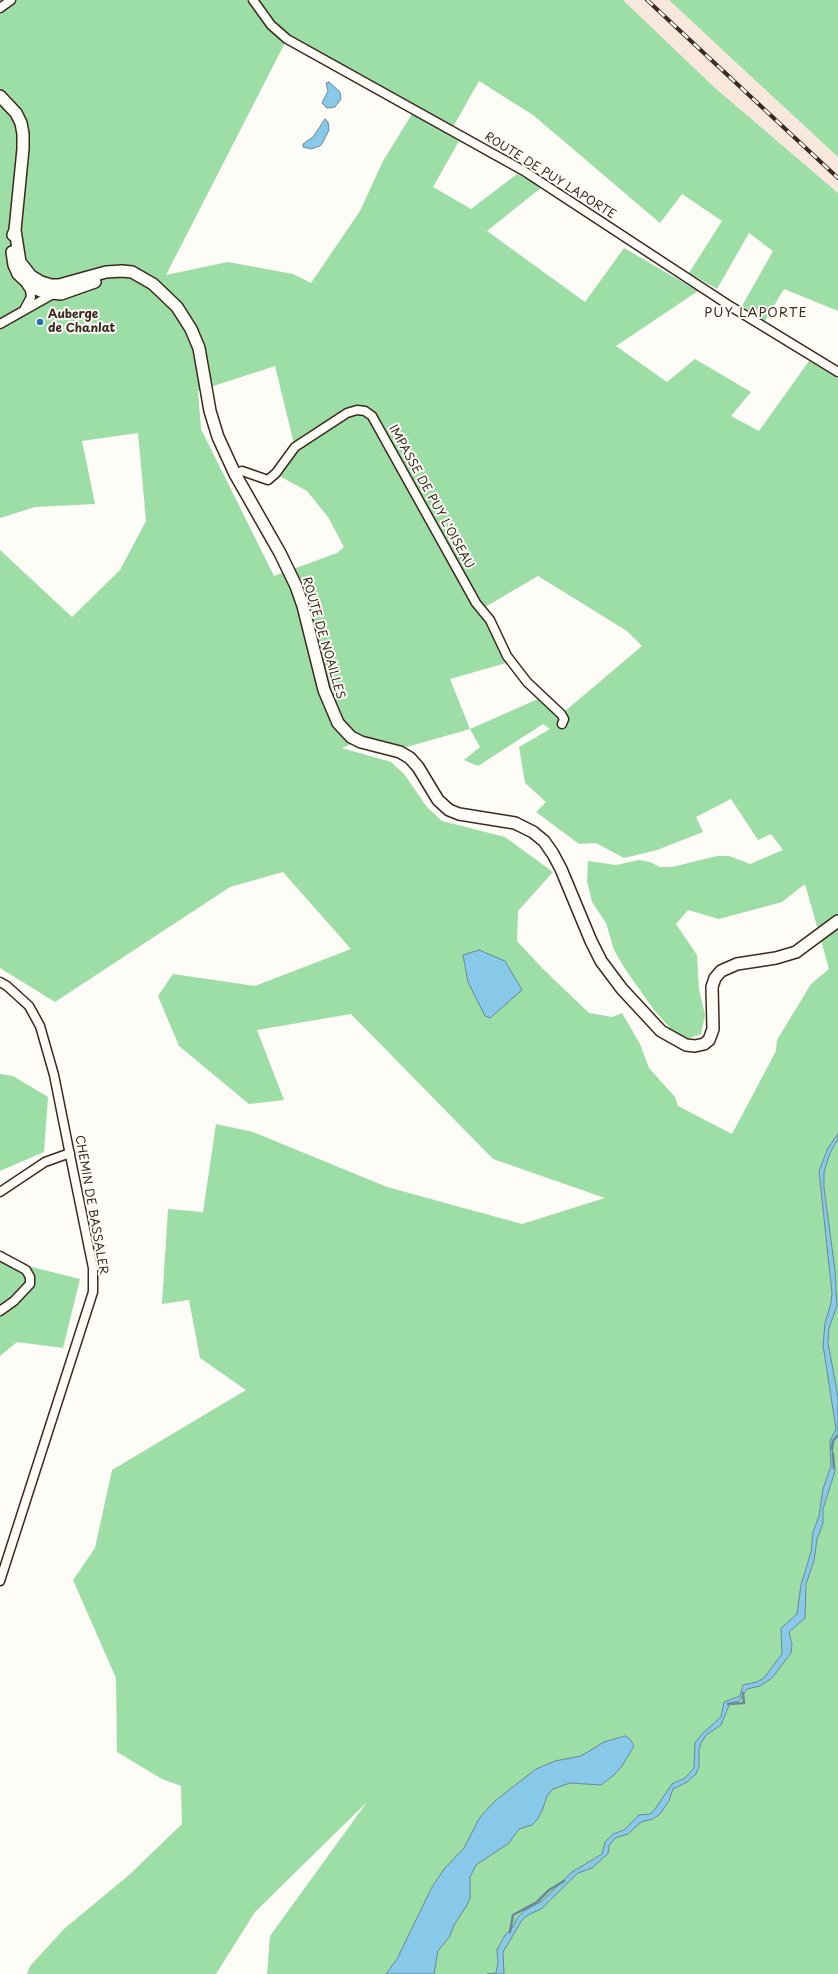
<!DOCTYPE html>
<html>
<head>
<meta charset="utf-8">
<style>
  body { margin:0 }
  canvas { display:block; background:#fdfcf7 }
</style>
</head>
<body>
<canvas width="838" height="1974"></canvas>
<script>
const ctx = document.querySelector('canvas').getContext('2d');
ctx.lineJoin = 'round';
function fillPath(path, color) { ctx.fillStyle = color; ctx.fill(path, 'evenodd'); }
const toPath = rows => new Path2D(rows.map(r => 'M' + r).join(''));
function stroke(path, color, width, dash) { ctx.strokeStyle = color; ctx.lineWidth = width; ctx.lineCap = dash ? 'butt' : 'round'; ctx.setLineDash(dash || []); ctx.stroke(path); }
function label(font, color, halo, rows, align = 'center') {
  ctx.font = font + ' "Playpen Sans",sans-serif'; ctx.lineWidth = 4; ctx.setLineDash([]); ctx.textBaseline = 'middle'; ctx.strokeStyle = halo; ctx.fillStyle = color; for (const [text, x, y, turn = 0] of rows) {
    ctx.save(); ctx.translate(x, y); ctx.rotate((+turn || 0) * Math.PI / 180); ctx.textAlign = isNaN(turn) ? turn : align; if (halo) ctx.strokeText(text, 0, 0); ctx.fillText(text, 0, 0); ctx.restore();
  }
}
const built = toPath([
  [623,0,669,0,838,157,838,193,714,87]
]);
const green = toPath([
  [0,0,623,0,714,87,838,193,838,311,784,289,765,321,742,306,773,251,749,233,717,289,689,273,722,221,682,194,660,223,533,115,479,81,453,127,289,35,166,275,228,262,293,274,311,283,360,211,383,161,412,114,459,141,433,187,471,209,517,174,542,187,487,231,585,302,624,248,698,291,616,346,667,382,695,359,751,392,731,416,759,431,809,361,838,378,838,1974,267,1974,270,1936,367,1802,255,1912,216,1974,27,1974,30,1966,64,1929,129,1875,182,1824,181,1786,162,1779,117,1752,116,1678,73,1580,95,1548,112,1470,246,1390,200,1358,189,1300,162,1304,168,1209,203,1212,216,1124,253,1132,387,1187,522,1224,605,1198,493,1159,351,1014,257,1030,284,1100,249,1104,179,1046,158,996,173,974,255,986,351,949,283,872,230,887,55,1002,0,968,0,550,72,617,120,570,146,521,138,433,82,441,95,504,35,507,0,518],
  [275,366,294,444,272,472,307,491,328,517,344,547,337,553,274,576,201,429,198,391],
  [538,576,627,631,642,646,565,711,547,695,470,729,450,679,506,663,480,610],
  [543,724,550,729,519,747,525,783,546,802,536,812,579,844,596,843,624,858,657,850,703,832,696,817,731,799,758,840,771,834,783,850,750,864,729,856,717,856,672,867,660,867,650,862,639,860,616,865,588,861,587,881,592,902,606,923,614,950,625,969,654,1010,671,1029,687,1039,701,1034,705,1015,699,989,697,955,676,924,688,910,719,919,782,902,805,884,829,969,811,984,777,1040,776,1051,732,1134,678,1106,675,1097,649,1068,640,1044,622,1013,612,1017,589,1013,542,968,517,941,518,911,553,872,505,837,442,821,427,807,404,774,391,762,342,748,363,739,407,747,470,729,480,747,464,760,478,766],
  [669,0,838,0,838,157,728,55],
  [0,1074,13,1076,48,1097,44,1152,0,1171],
  [0,1252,12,1262,80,1279,63,1348,17,1342,0,1356]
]);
const water = toPath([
  [329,82,340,92,341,99,335,107,327,108,322,103,328,91,326,83,329,82],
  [325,119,328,122,329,130,323,142,320,146,311,149,303,147,303,144,313,137,325,119],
  [479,950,505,961,522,990,490,1018,485,1016,468,982,463,955,479,950],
  [838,1134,838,1139,830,1153,824,1172,824,1188,835,1270,837,1306,829,1328,828,1343,838,1397,838,1435,833,1441,832,1447,835,1471,823,1509,823,1523,817,1539,814,1561,806,1584,805,1618,789,1632,792,1644,791,1653,772,1678,760,1686,747,1689,739,1701,730,1703,721,1725,706,1735,701,1743,699,1750,699,1766,696,1774,687,1782,673,1789,669,1801,660,1814,653,1819,641,1822,628,1834,615,1838,609,1846,608,1854,604,1857,592,1868,578,1873,541,1909,528,1915,522,1920,503,1952,504,1974,487,1974,496,1973,498,1963,497,1950,505,1935,513,1927,517,1918,524,1911,542,1901,572,1872,602,1854,605,1842,613,1834,624,1830,639,1815,650,1814,655,1809,672,1784,685,1778,694,1768,695,1743,703,1733,721,1717,724,1702,740,1696,743,1685,757,1682,764,1678,782,1654,781,1628,797,1614,801,1585,811,1552,813,1532,819,1516,823,1489,831,1466,830,1441,836,1429,823,1345,825,1323,831,1303,832,1293,819,1171,828,1148,838,1134],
  [625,1736,630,1739,634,1746,622,1766,614,1775,601,1785,570,1783,553,1789,547,1796,542,1811,537,1820,532,1825,519,1829,509,1843,476,1865,470,1877,470,1898,467,1905,454,1925,450,1936,438,1951,434,1974,386,1974,397,1959,432,1887,445,1868,464,1848,480,1817,495,1801,536,1769,555,1761,581,1756,604,1742,625,1736]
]);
const stream = toPath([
  [832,1449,833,1441,838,1435],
  [833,1454,834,1468],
  [728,1704,744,1703,743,1693],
  [510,1932,513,1915,537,1902,549,1890,564,1881]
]);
const minor = toPath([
  [253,0,271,25,287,39,524,171,730,306,838,372],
  [0,8,11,0],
  [24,310,31,297,30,290,26,284],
  [0,324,53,294],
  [235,474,242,471,268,480,276,473,295,447,347,413,357,410,365,411,372,416,476,603,490,620,507,656,527,682,561,714,564,719,562,724],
  [0,982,7,986,29,1006,40,1026,54,1075,72,1165,93,1268,93,1292,0,1581],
  [0,1192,45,1162,70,1153],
  [0,1256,26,1270,30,1277,30,1284,14,1301,0,1311]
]);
const secondary = toPath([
  [0,96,16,113,21,123,23,134,23,149,15,230,13,235],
  [15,230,20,262,31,276,41,282,51,285,59,285,106,272,122,271,132,272,153,284,177,307,191,329,199,348,210,411,218,437,235,474,280,553,296,586,303,606,324,690,338,723,351,737,361,742,400,752,410,758,418,767,438,800,449,810,459,814,515,823,533,832,544,841,553,854,561,869,591,941,601,961,622,989,661,1031,686,1045,695,1046,704,1044,709,1040,713,1029,712,987,715,978,721,971,737,964,776,958,796,952,838,921],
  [12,252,14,265,18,274,33,288,43,292,61,294,95,282]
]);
const rail = toPath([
  [647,0,838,178]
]);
const markers = [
  [40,322,4,"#1f6fb2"]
];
const streetNames = [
  ["ROUTE DE PUY LAPORTE",550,176,32],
  ["IMPASSE DE PUY L'OISEAU",431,497,61],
  ["ROUTE DE NOAILLES",323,638,74],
  ["CHEMIN DE BASSALER",91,1205,80]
];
const poiNames = [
  ["Auberge",48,315],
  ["de Chanlat",48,329]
];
const neighbourhoodNames = [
  ["PUY LAPORTE",756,313]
];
fillPath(built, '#f7e8db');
fillPath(green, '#9ddda6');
fillPath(water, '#88c8e8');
stroke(water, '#698997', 1);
stroke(stream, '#698997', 2.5);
stroke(minor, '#3b2a1e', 11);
stroke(secondary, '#3b2a1e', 14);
stroke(minor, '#fdfcf7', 8);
stroke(secondary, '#fdfcf7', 11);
stroke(rail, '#3b2a1e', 4);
stroke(rail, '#fdfcf7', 2.5, [8]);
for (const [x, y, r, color] of markers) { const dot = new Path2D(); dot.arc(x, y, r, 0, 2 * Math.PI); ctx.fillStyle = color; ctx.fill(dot); stroke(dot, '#fdfcf7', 1.5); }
label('12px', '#3b2a1e', '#fdfcf7', streetNames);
label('bold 12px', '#3b2a1e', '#fdfcf7', poiNames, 'left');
ctx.letterSpacing = '1px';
label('13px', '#3b2a1e', '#fdfcf7', neighbourhoodNames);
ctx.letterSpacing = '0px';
</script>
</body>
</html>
